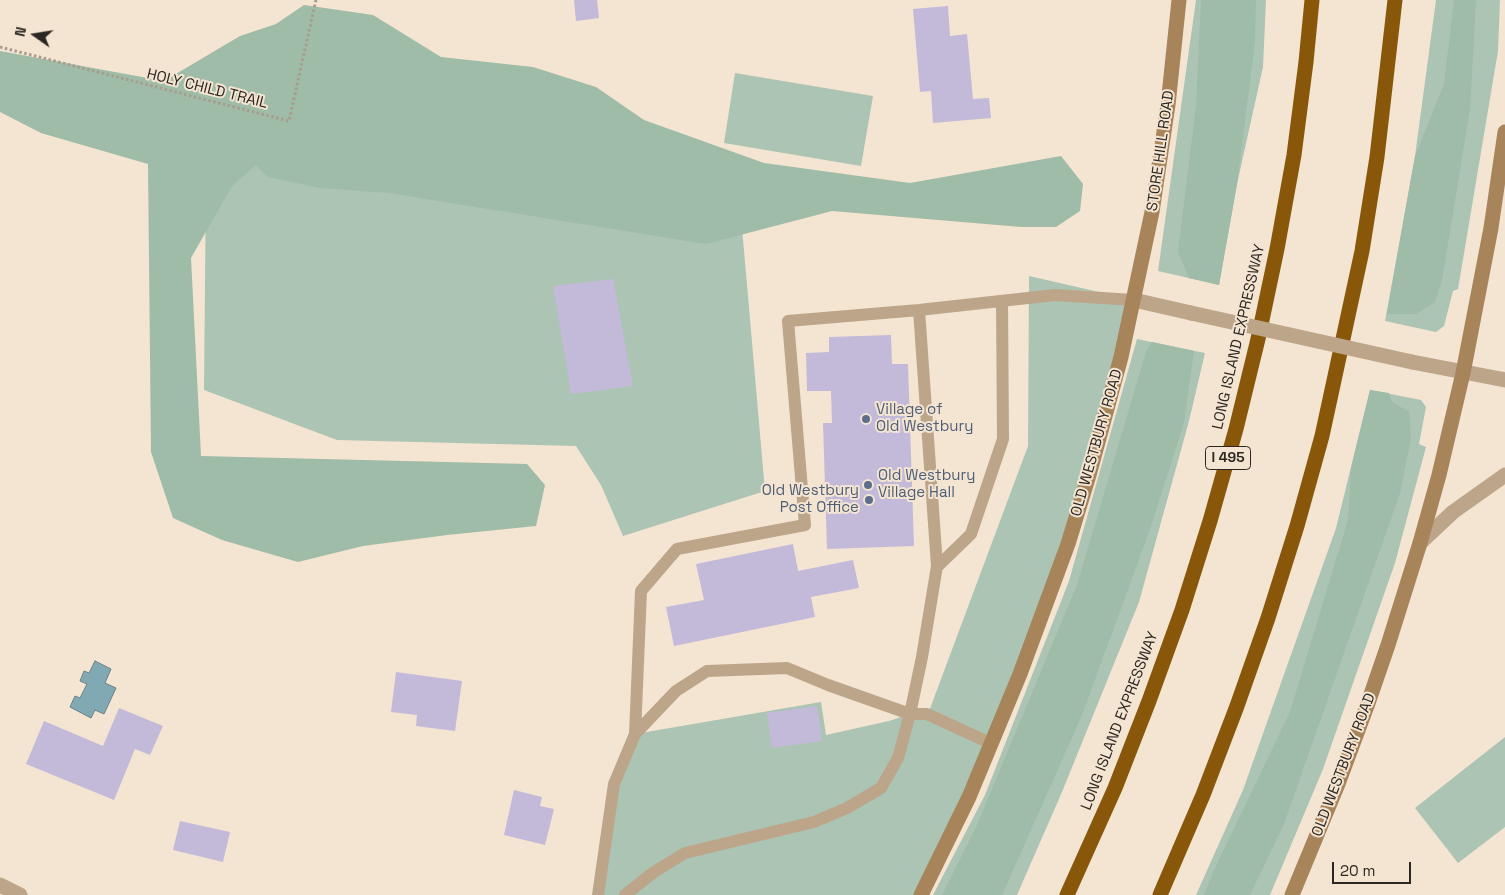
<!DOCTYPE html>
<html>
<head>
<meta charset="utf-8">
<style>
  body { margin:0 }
  #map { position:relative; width:1505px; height:895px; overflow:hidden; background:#f4e4d2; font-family:"Space Grotesk",sans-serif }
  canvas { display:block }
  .north { position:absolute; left:10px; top:10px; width:50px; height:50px; -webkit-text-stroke:4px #f4e4d2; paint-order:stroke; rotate:283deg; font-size:14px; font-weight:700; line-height:20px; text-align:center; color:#2c2720 }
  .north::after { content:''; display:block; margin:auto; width:18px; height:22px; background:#2c2720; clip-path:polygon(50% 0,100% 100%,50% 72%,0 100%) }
  .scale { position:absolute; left:1332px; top:862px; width:79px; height:22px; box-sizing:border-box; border:2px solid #2c2720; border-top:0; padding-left:6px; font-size:15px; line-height:18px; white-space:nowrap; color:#2c2720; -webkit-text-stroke:4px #f4e4d2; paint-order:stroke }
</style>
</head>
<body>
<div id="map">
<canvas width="1505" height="895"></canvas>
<div class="north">N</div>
<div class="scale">20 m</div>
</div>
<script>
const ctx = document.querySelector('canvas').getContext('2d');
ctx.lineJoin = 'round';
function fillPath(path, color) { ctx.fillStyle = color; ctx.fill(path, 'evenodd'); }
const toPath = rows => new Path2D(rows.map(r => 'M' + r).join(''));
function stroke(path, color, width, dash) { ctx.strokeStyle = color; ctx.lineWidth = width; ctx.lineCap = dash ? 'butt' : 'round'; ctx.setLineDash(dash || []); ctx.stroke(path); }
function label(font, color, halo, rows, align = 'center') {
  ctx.font = font + ' "Space Grotesk",sans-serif'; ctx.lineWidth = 4; ctx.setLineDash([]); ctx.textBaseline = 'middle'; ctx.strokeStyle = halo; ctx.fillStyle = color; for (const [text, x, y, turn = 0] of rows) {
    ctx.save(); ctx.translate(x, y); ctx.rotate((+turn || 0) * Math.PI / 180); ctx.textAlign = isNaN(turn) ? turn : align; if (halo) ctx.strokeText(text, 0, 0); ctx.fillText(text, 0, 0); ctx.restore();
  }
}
const green = toPath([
  [1196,0,1266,0,1263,67,1237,184,1219,285,1158,271],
  [1436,0,1500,0,1498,51,1458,289,1453,291,1444,326,1436,332,1385,321,1415,156],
  [735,73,873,96,861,166,724,143],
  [298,98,740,205,765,491,623,536,601,485,576,446,337,440,204,390,206,177],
  [1029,276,1134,300,1068,544,921,895,598,895,614,784,635,734,821,702,826,735,889,721,910,714,928,714,1028,446],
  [1137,339,1205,353,1189,421,1139,602,1062,792,1017,895,933,895,985,795,1069,581],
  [1370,390,1421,400,1426,407,1419,444,1426,447,1395,563,1323,769,1270,895,1196,895,1243,790,1336,528],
  [1505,737,1505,827,1458,863,1415,808]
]);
const forest = toPath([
  [1201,0,1256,0,1255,41,1237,184,1219,285,1189,278,1178,252,1196,106],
  [1454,0,1476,0,1470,109,1442,280,1435,302,1416,314,1387,314,1415,156,1444,84],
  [304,5,373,15,441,57,533,67,596,87,644,120,764,163,910,183,1061,156,1083,184,1080,211,1056,227,1021,227,832,211,706,244,389,193,320,188,268,177,256,165,232,186,191,258,201,456,527,464,545,485,536,526,447,535,363,546,298,562,222,540,173,518,151,452,148,164,41,133,0,112,0,51,164,81,240,36,276,24],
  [1152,342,1194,351,1184,423,1150,529,1082,715,1002,895,942,895,977,825,1077,585,1146,352],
  [1370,390,1389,393,1392,402,1409,412,1411,438,1400,493,1284,824,1250,895,1204,895,1214,870,1290,712,1348,520,1351,468]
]);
const water = toPath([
  [95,661,111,669,105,683,116,688,104,714,95,710,91,718,70,707,75,696,80,698,87,684,80,681,84,671,89,673,95,661]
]);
const building = toPath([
  [574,0,597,0,599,18,576,21],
  [948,6,950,36,967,34,973,99,989,98,991,118,933,123,931,91,920,92,913,9],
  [613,279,633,386,571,394,553,286],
  [891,335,892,364,908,364,914,546,827,549,823,423,832,423,831,391,807,391,806,353,829,352,829,337],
  [793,544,798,571,853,560,859,588,811,597,815,617,674,646,666,607,704,600,696,564],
  [396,672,462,681,455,731,416,726,417,715,391,712],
  [817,706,822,741,772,748,767,713],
  [119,708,163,726,150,755,135,749,114,800,26,764,44,721,103,746],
  [514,790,542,797,540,806,554,809,545,845,504,835],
  [180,821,230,832,223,862,173,850]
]);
const path = toPath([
  [0,47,289,121,316,0]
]);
const service = toPath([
  [919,310,1055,295,1134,300],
  [937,567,971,534,1003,439,1002,301],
  [598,895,614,784,635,734,676,691,707,671,787,668,828,685,910,714,922,657,937,566,919,310,788,321,805,525,677,549,641,591,635,734],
  [625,895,654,872,685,853,814,822,847,808,881,788,898,758,910,714,927,714,992,744]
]);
const tertiary = toPath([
  [1134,300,1191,313],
  [1412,362,1505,380],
  [1420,543,1453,512,1505,475],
  [0,885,20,895]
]);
const secondary = toPath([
  [921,895,969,797,1020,674,1068,544,1089,475,1121,357,1152,212,1168,105,1179,0],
  [1292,895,1338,784,1367,706,1388,645,1420,543,1439,475,1463,373,1491,228,1505,132]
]);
const motorway = toPath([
  [1067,895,1115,788,1149,701,1182,610,1210,521,1236,429,1258,339,1277,249,1294,155,1306,62,1312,0],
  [1160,895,1203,795,1237,706,1268,618,1297,526,1322,436,1362,251,1377,157,1395,0]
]);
const tertiaryBridge = toPath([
  [1191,313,1412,362]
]);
const markers = [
  [866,419,5,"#5c6f8a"],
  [868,485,5,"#5c6f8a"],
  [869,500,5,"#5c6f8a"]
];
const shields = [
  [1228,458,45]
];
const shieldNames = [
  ["I 495",1228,458]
];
const streetNames = [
  ["HOLY CHILD TRAIL",207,89,14],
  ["STORE HILL ROAD",1161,151,-82],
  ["LONG ISLAND EXPRESSWAY",1239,337,-77],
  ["OLD WESTBURY ROAD",1097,443,-74],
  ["LONG ISLAND EXPRESSWAY",1120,721,-69],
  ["OLD WESTBURY ROAD",1344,765,-69]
];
const serviceNames = [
  ["Village of",876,410],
  ["Old Westbury",876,427],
  ["Old Westbury",878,476],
  ["Village Hall",878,493],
  ["Old Westbury",859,491,"right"],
  ["Post Office",859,508,"right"]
];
fillPath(green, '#acc4b3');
fillPath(forest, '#9ebca7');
fillPath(water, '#81a9b3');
stroke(water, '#688287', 1);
fillPath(building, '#c3bada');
stroke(path, '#a89c8e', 3, [2.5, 2.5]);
stroke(service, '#bda58a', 12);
stroke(tertiary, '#bda58a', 15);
stroke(secondary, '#a8845b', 15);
stroke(motorway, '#895709', 15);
stroke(tertiaryBridge, '#bda58a', 15);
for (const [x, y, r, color] of markers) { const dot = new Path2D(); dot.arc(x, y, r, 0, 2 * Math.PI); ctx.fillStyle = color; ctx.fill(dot); stroke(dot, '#f4e4d2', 2); }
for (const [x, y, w] of shields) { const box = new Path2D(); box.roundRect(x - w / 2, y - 11.5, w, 23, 4); ctx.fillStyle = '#f4e4d2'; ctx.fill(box); stroke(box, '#2c2720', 1); }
label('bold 14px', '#2c2720', null, shieldNames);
label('15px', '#2c2720', '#f4e4d2', streetNames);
label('15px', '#4e5e75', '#f4e4d2', serviceNames, 'left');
</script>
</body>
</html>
